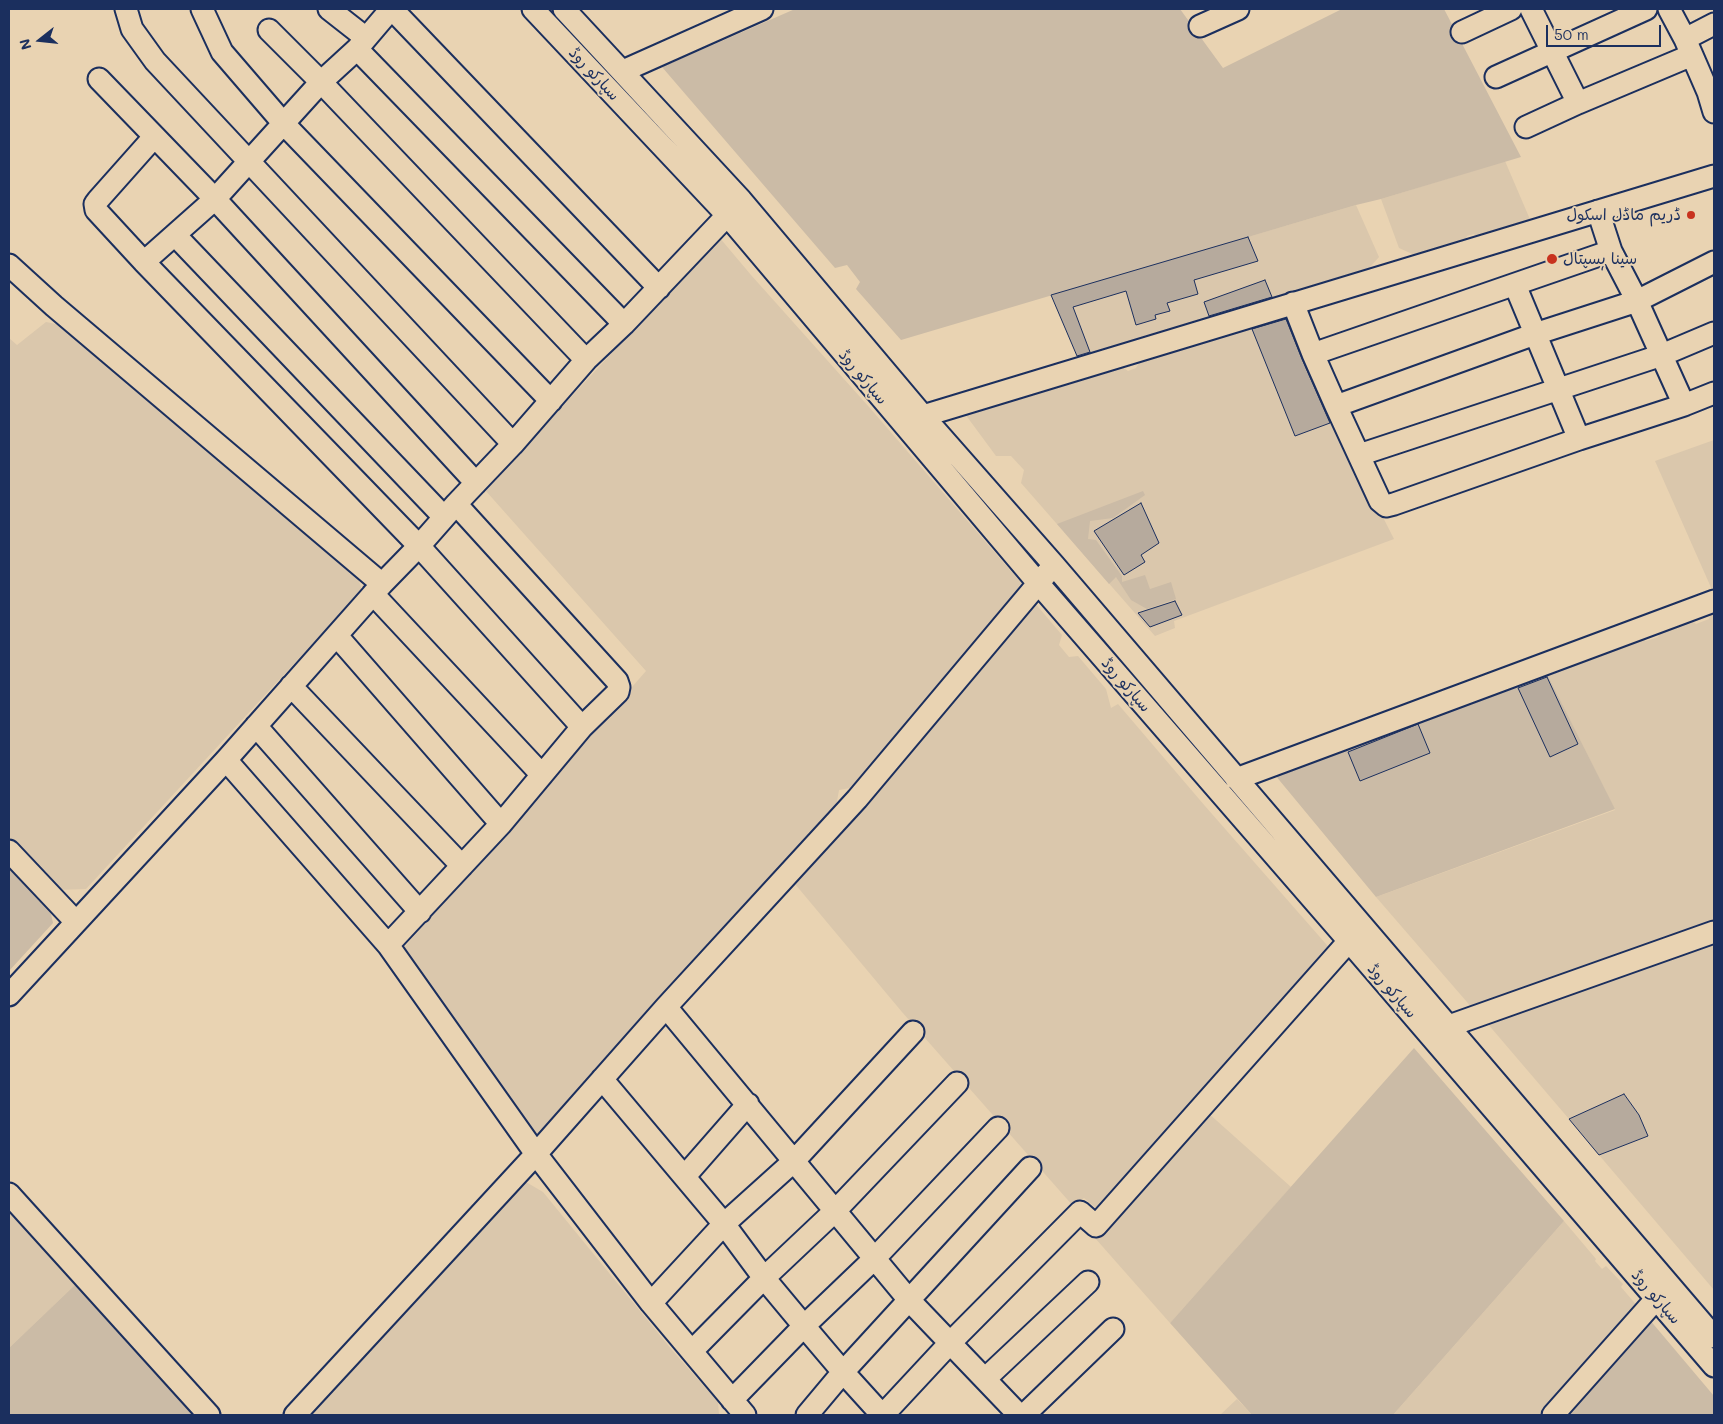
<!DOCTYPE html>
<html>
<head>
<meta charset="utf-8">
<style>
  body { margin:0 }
  #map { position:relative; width:1723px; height:1424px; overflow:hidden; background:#e9d3b2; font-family:Mali,sans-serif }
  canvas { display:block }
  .frame { position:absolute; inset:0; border:10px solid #1b2f5e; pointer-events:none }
  .north { position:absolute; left:15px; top:15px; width:50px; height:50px; -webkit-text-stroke:4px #e9d3b2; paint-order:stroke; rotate:254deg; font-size:14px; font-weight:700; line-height:20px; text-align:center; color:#1b2f5e }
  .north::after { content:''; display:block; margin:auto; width:18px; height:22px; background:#1b2f5e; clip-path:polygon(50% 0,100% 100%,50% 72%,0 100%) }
  .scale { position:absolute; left:1546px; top:25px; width:115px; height:22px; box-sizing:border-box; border:2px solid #1b2f5e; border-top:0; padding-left:6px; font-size:15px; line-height:18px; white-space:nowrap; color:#1b2f5e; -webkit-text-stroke:4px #e9d3b2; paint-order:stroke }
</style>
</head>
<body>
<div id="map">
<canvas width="1723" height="1424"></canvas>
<div class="frame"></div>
<div class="north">N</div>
<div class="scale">50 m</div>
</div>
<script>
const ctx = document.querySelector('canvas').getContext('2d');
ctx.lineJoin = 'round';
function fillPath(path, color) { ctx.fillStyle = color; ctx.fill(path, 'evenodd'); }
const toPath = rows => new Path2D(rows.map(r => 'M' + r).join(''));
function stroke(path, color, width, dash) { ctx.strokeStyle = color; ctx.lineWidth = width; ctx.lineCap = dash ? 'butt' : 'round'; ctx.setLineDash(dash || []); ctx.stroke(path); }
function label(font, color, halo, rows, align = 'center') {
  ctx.font = font + ' Mali,"Playpen Sans Arabic",sans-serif'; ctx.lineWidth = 4; ctx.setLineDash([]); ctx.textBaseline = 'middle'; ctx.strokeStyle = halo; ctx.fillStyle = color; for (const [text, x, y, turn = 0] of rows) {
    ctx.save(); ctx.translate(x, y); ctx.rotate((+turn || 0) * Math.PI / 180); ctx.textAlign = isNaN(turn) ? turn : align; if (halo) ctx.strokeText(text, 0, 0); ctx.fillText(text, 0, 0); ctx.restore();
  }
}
const built = toPath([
  [1505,161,1532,224,1480,239,1474,234,1467,236,1464,244,1419,257,1399,248,1381,199],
  [1356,205,1379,257,1362,276,1122,349,1115,346,1099,351,1096,358,1080,363,1051,295],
  [719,237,751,275,869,407,1023,585,850,788,839,790,836,807,534,1137,401,951,646,671,485,490],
  [1291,312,1358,468,1394,539,1174,621,1175,628,1155,636,1021,483,1024,470,1011,456,996,456,965,414,1121,366,1128,371,1136,368,1141,359],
  [46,322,61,325,358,578,362,590,86,889,56,890,9,840,9,338,17,345],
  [1714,440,1714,591,1713,592,1655,461],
  [1034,602,1062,635,1059,645,1069,657,1078,656,1106,689,1111,708,1118,704,1205,806,1333,952,1101,1212,1084,1198,1074,1207,902,1012,795,884],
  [1714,610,1714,923,1609,960,1605,959,1589,964,1590,967,1473,1009,1376,897,1615,810,1545,670,1579,657,1588,661,1604,655,1607,647,1638,636,1646,641,1658,637,1661,628,1689,618,1696,624,1709,619,1711,611],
  [1714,942,1714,1290,1599,1155,1648,1136,1639,1115,1624,1094,1569,1119,1487,1023],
  [1207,1112,1291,1187,1170,1323,1095,1238],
  [526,1182,543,1192,672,1350,718,1402,719,1415,308,1415,327,1393,427,1289],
  [9,1205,78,1282,9,1348],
  [1564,1221,1596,1259,1595,1261,1602,1269,1606,1266,1623,1284,1621,1287,1639,1308,1545,1415,1393,1415],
  [1237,1399,1252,1415,1220,1415]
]);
const green = toPath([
  [795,9,1180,9,1223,68,1342,9,1444,9,1521,157,1381,199,1356,205,901,340,856,289,860,282,847,265,835,268,662,67],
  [1143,491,1145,495,1113,518,1090,521,1088,539,1096,540,1122,576,1122,582,1145,575,1150,589,1171,582,1176,599,1147,609,1131,600,1116,577,1109,584,1057,524],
  [1545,670,1615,809,1376,897,1275,775],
  [9,869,51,914,53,923,9,971],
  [1414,1048,1564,1221,1393,1415,1252,1415,1170,1323],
  [78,1282,204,1415,9,1415,9,1348],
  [1649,1319,1714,1396,1714,1415,1564,1415]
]);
const building = toPath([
  [1248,237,1258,261,1194,280,1198,294,1167,303,1170,311,1155,315,1156,319,1136,325,1126,291,1073,307,1090,352,1077,356,1051,295,1248,237],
  [1265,280,1272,297,1209,316,1204,302,1265,280],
  [1286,319,1302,359,1330,423,1295,436,1252,329,1286,319],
  [1141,503,1159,543,1141,555,1145,562,1124,575,1094,531,1141,503],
  [1175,601,1182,615,1150,627,1138,613,1175,601],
  [1547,677,1578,744,1550,757,1518,688,1547,677],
  [1418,724,1430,753,1360,781,1348,752,1418,724],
  [1624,1094,1639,1115,1648,1136,1599,1155,1569,1119,1624,1094]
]);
const minor = toPath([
  [126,9,132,29,155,61,513,444],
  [202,9,222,52,284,124,551,401],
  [329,9,366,38],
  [392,9,659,288],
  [533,9,727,215,1038,583,1349,941,1714,1366],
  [564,9,741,200,923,416,1054,565,1714,1337],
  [1531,9,1578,103],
  [1669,9,1685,39,1708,92,1714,89],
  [1200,26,1238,9],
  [269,30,321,82,586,360],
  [1462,32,1511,9],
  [1685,39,1714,24],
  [357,49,624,324],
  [623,71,762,9],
  [1496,77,1646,9],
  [99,79,215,199,476,483],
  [1708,92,1714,112],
  [1526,127,1578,103,1692,55],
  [154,137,98,200,95,204,96,210,144,262,419,546,582,727],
  [1598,211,1611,251,1637,301,1684,405],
  [175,235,444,517],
  [144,262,215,199,321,82,357,49,391,9],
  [9,265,54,306,382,584],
  [1515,285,1579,439],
  [1293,303,1313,354,1336,406,1380,501,1386,506,1394,504,1579,439,1684,405,1714,393],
  [1313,354,1611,251],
  [1336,406,1535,334,1637,301,1714,262],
  [923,416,1714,176],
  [1359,455,1662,355,1714,333],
  [373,594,542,775],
  [337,636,501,824],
  [291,686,462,866],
  [256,726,420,912],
  [226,760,388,945,536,1154,651,1303,745,1415],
  [1236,779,1714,601],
  [9,851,76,922],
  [388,945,501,824,582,727,618,692,619,687,617,681,456,504],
  [9,995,226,760,382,584,419,546,456,504,513,444,586,360,624,324,736,206],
  [666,1007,909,1300,1019,1415],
  [1449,1026,1714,932],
  [602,1079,724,1224,764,1278,804,1326,843,1372,882,1415],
  [685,1176,748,1104],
  [9,1194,209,1415],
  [651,1303,724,1224,794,1161,913,1032],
  [692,1351,764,1278,836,1210,957,1083],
  [985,1379,1088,1282],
  [732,1400,804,1326,874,1259,998,1128],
  [295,1415,536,1154,666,1007,857,799,1047,573],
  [807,1415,843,1372,1030,1168],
  [883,1415,950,1343,1080,1212,1096,1226,1349,941],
  [1024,1415,1113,1329],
  [1553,1415,1657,1298]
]);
const markers = [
  [1691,215,5,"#c8321e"],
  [1552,259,6,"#c8321e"]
];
const streetNames = [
  ["سپارکو روڈ",594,74,47],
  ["سپارکو روڈ",863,377,50],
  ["سپارکو روڈ",1126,685,49],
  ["سپارکو روڈ",1392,991,49],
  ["سپارکو روڈ",1656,1297,49]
];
const poiNames = [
  ["ڈریم ماڈل اسکول",1681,215],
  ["سینا ہسپتال",1563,259,"left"]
];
fillPath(built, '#dac7ac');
fillPath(green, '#cbbba6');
fillPath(building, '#b6aa9d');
stroke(building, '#1b2f5e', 1);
stroke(minor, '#1b2f5e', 25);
stroke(minor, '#e9d3b2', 21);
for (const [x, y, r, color] of markers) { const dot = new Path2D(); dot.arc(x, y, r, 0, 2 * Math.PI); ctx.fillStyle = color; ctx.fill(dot); stroke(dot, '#e9d3b2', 2); }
label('16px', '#1b2f5e', '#e9d3b2', streetNames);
label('16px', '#1b2f5e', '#e9d3b2', poiNames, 'right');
</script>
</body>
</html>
